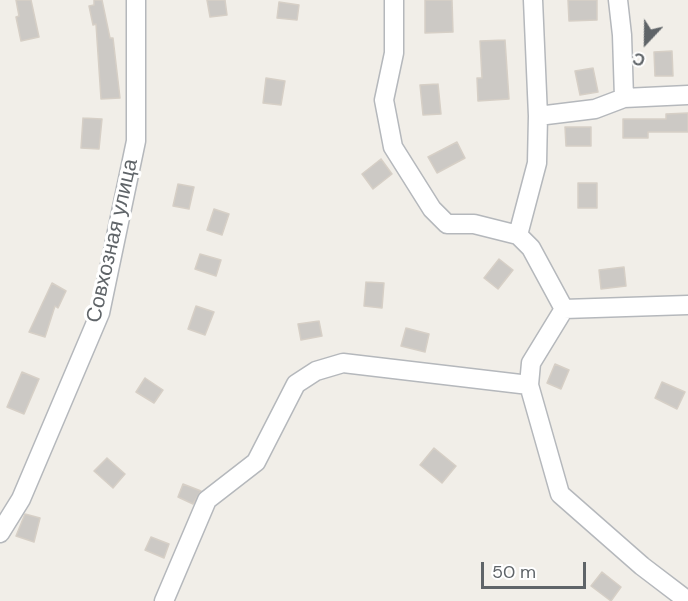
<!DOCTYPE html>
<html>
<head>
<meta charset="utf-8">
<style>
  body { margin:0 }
  #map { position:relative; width:688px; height:601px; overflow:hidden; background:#f1eee8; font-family:"DM Sans",sans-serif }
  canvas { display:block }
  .north { position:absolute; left:616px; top:12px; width:60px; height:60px; -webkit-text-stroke:4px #fff; paint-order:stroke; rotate:202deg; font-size:16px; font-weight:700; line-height:24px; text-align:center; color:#5f6468 }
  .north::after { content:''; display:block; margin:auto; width:21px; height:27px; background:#5f6468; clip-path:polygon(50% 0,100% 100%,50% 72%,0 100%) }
  .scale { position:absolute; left:481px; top:562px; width:105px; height:27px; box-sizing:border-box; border:3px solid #5f6468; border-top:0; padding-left:8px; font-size:18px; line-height:21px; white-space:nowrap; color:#5f6468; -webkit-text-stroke:4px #fff; paint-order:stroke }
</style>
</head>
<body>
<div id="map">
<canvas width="688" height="601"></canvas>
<div class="north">С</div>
<div class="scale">50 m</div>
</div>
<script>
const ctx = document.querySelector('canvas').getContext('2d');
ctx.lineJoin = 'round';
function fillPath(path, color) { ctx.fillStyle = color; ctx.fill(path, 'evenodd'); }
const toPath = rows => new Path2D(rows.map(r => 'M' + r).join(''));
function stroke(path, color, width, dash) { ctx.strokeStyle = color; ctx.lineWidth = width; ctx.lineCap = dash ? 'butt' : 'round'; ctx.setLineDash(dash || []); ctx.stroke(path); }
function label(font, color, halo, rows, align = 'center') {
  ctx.font = font + ' "DM Sans",sans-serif'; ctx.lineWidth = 6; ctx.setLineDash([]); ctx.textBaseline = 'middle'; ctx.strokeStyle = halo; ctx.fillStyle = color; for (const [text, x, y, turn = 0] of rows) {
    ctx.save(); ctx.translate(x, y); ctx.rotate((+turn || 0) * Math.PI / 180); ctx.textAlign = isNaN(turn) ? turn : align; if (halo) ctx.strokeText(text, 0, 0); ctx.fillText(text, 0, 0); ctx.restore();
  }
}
const building = toPath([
  [16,0,31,0,39,37,21,41,16,17,19,16,16,0],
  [94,0,102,0,110,38,113,38,120,98,101,99,96,24,93,25,89,6,94,5,94,0],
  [207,0,225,0,227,15,210,17,207,0],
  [425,0,452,0,453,32,425,33,425,0],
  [568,0,597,0,597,20,569,21,568,0],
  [279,2,299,5,297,20,277,18,279,2],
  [505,40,509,99,478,101,477,78,482,78,480,41,505,40],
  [672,51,673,76,655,76,654,52,672,51],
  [593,68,598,92,580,95,575,71,593,68],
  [266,78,285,81,281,105,263,103,266,78],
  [438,84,441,114,423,115,420,85,438,84],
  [688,113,688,132,648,132,648,138,623,138,623,119,666,119,666,114,688,113],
  [83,118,102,119,99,149,81,148,83,118],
  [565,127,591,127,591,146,566,146,565,127],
  [457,142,465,158,437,173,428,157,457,142],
  [381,159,392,174,373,189,362,174,381,159],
  [578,183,597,183,597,208,578,208,578,183],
  [178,184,194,187,189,209,173,206,178,184],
  [214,209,229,214,222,235,207,230,214,209],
  [200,254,221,260,216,276,195,269,200,254],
  [499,259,513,270,498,289,484,278,499,259],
  [624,267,626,286,601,289,599,270,624,267],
  [366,282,384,283,382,308,364,306,366,282],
  [52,283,66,291,58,308,55,306,45,337,29,332,52,283],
  [196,306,214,312,205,335,188,329,196,306],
  [319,321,322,336,301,340,298,324,319,321],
  [406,328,429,334,425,352,401,346,406,328],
  [555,364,569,370,561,389,547,383,555,364],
  [22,372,39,379,24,414,7,407,22,372],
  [145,378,163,390,154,403,136,392,145,378],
  [662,382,685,392,677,409,655,398,662,382],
  [434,448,456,466,442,483,420,465,434,448],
  [107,458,125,474,113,488,94,471,107,458],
  [183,484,201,491,193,504,178,497,183,484],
  [25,514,40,518,34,542,16,536,25,514],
  [151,537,169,544,164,558,145,550,151,537],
  [602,572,621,587,611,601,591,586,602,572]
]);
const minor = toPath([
  [394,0,394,53,384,100,393,147,432,209,447,224,474,224,518,235,531,248,564,309],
  [618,0,622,35,624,98],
  [538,116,595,109,624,98,688,95],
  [518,235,537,163,538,116,533,0],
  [529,385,560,494,642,566,688,601],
  [0,533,21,499,100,313,136,141,136,0],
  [164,601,207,500,256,462,296,384,316,371,343,363,529,385,531,363,564,309,688,305]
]);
const streetNames = [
  ["Совхозная улица",113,241,-77]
];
fillPath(building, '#ccc9c5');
stroke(building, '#d6cfc6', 1.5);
stroke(minor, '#b5b8bc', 21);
stroke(minor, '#fff', 18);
label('21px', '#5f6468', '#fff', streetNames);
</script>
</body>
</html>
